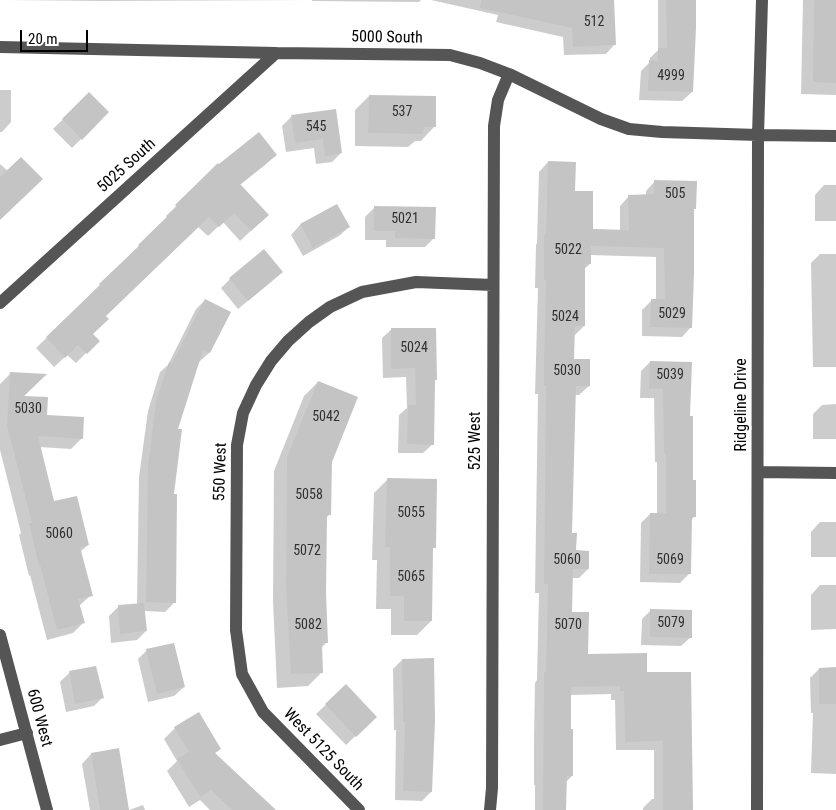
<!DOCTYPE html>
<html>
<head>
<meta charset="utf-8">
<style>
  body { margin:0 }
  #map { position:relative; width:836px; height:810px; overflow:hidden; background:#fff; font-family:"Roboto Condensed",sans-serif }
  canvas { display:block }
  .scale { position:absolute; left:20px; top:30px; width:68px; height:22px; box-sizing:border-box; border:2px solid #000; border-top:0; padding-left:6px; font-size:15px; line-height:18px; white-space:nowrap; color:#000; -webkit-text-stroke:4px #fff; paint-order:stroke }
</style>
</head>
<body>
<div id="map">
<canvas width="836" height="810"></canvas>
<div class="scale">20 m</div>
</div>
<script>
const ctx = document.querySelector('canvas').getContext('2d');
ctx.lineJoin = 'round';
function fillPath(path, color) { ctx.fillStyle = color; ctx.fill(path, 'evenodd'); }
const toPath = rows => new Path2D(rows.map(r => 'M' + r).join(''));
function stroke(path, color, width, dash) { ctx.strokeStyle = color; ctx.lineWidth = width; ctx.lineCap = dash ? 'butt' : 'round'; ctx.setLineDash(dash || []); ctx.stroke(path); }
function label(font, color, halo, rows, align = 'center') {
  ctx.font = font + ' "Roboto Condensed",sans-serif'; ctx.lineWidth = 5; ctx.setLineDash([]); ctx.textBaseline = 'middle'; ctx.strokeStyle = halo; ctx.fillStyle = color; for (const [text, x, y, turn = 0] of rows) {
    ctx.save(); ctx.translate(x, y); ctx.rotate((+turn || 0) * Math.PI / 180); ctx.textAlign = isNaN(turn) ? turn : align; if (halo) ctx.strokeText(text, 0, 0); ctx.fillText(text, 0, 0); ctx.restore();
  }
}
const shadow = toPath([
  [8,0,421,0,419,2,312,1,312,0,103,1],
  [431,0,613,0,615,44,606,54,564,55,563,37,496,22,498,15],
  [658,0,695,0,692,92,682,101,639,100,641,71,650,62,650,58,658,50],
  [803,0,836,0,836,95,801,94],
  [0,90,11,90,11,122,2,132,0,132],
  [89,94,108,112,72,148,53,129],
  [369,96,434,127,421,141,415,141,408,147,355,146,355,110],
  [335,110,341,153,332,162,316,164,314,148,286,152,282,126,291,117],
  [275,155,265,165,240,185,257,225,240,241,223,222,208,236,198,227,104,316,91,334,98,341,76,363,67,355,54,367,36,348,90,296,90,295,167,218,166,216,218,165],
  [548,162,574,192,591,230,620,231,620,206,629,196,646,196,646,191,655,181,695,208,693,210,691,327,682,337,642,336,642,310,652,300,656,300,656,257,590,255,590,264,584,269,584,326,575,335,573,335,573,360,589,386,579,395,574,395,571,534,575,552,588,569,579,578,572,578,571,613,587,656,646,673,692,810,643,810,643,808,652,799,654,799,654,750,616,750,615,700,611,700,611,694,570,695,572,776,566,782,565,810,535,810,535,785,534,785,534,739,535,683,537,680,539,593,535,593,538,394,535,394,538,288,535,288,536,245,537,243,539,172],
  [0,164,8,171,0,219],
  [824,185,836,185,836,221,815,221,815,195],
  [337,206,349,227,339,236,303,256,291,235,300,225],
  [375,207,434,238,425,247,386,247,386,240,365,240,365,217],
  [820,254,836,254,836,367,813,367,811,263],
  [230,279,272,281,238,309,221,288],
  [205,300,229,312,209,353,199,362,198,361,176,430,173,495,174,603,165,612,144,611,146,631,137,640,111,643,109,616,118,607,137,605,139,477,148,411,160,372,168,365,196,309],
  [392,329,435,380,434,381,433,444,423,453,398,453,399,415,407,408,406,377,383,378,382,338],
  [650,362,689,417,692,481,695,516,691,520,689,574,680,583,640,582,641,523,650,514,657,514,657,462,655,462,654,398,640,398,641,371],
  [10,374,22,397,46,416,82,438,71,449,39,447,53,503,88,545,80,552,91,595,79,606,83,623,73,633,47,640,30,575,29,576,19,535,21,533,0,450,0,384],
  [318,382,331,462,330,514,326,518,325,593,327,642,321,648,322,672,308,686,277,688,273,601,274,471,304,396],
  [836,404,836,439,813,439,813,414,822,405],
  [387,480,434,547,432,550,431,621,417,635,391,635,391,609,376,609,377,560,372,560,374,493],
  [820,522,836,522,836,557,811,557,811,532],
  [820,585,836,585,836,629,811,630,811,595],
  [651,610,691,637,681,646,641,645,642,619],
  [147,650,184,687,174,696,148,702,138,659],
  [402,660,431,792,422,801,395,800,396,730,394,730,393,669],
  [819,669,836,669,836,774,811,773,813,713,811,713,810,678],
  [69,673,103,697,94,706,66,712,60,682],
  [346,686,366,726,346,745,316,714],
  [198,714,219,749,214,754,274,810,210,810,200,800,189,807,167,771,177,761,164,739,175,728],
  [118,750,128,810,90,810,82,764,91,754],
  [143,805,145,810,129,810]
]);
const building = toPath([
  [481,0,614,0,616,45,573,47,572,28,480,8],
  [666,0,696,0,696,28,693,92,648,91,649,60,658,61,658,48,667,48],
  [814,0,836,0,836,83,813,82],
  [89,92,109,112,82,140,62,119],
  [369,95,436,96,436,127,424,127,423,134,368,133],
  [336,109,342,153,325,156,323,139,295,143,291,115],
  [259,132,277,155,240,184,269,215,251,231,234,213,219,227,209,217,106,316,109,319,93,334,100,341,87,354,78,345,65,358,46,337,100,285,99,284,139,246,138,245,177,207,175,205,218,163,219,164],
  [21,157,43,179,0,220,0,177],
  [548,161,576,162,575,191,593,191,593,229,629,230,628,195,654,194,654,180,697,181,696,209,694,209,694,274,692,328,650,327,651,299,665,299,664,248,591,246,591,264,585,264,585,326,575,326,574,359,590,359,590,386,576,386,572,533,577,533,576,550,589,551,589,569,573,569,572,612,589,612,588,654,647,653,647,672,691,672,693,810,663,810,663,741,625,742,624,691,620,691,620,686,571,687,571,729,573,729,573,776,567,776,566,810,543,810,544,672,546,672,548,584,544,584,546,386,544,386,544,358,546,280,544,280,544,235,546,235],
  [337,204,350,227,313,248,300,224],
  [374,206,436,207,435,239,395,238,395,231,374,231],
  [264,249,283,272,248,301,229,278],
  [205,299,231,312,210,353,203,350,178,429,182,429,174,494,177,494,176,603,146,602,148,466,156,401,169,362,172,363],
  [391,328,436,328,437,380,435,380,434,445,407,444,408,405,416,405,415,368,391,369],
  [650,361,692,362,690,416,693,416,693,480,696,480,696,517,692,517,691,574,649,574,650,513,666,513,666,453,664,453,663,389,649,389],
  [10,372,47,374,24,396,48,397,47,415,84,417,83,439,38,436,54,501,77,496,89,545,80,547,93,596,78,599,85,623,57,630,40,565,39,566,29,523,32,523,7,426],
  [318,381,358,397,332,462,331,515,327,515,326,593,328,643,322,643,323,673,291,674,286,587,287,457],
  [387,478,437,479,436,548,433,548,432,621,404,621,404,596,390,596,390,547,385,547],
  [144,603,147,631,120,634,118,605],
  [650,609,692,610,692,638,650,637],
  [174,643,185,687,157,694,146,649],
  [434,658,435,721,432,792,403,791,405,722,403,722,402,659],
  [96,666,104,698,75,704,69,671],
  [836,667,836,704,819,704,819,668],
  [346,684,377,717,356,737,325,704],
  [199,712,221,749,215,753,276,810,232,810,211,790,200,797,177,759,189,752,174,727],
  [119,748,129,810,100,810,91,753]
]);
const minor = toPath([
  [0,47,276,53,450,55,480,63,509,74,601,119,629,129,662,132,758,135,836,136],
  [0,303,276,53],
  [758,472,836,473],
  [0,635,47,810],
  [0,740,27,733],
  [359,810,263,712,242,674,236,630,237,445,243,413,256,385,271,361,288,341,309,322,330,307,362,292,416,282,493,285],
  [490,810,492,788,494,126,498,100,509,74],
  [757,810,758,135,762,0]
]);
const numberNames = [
  ["512",594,22],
  ["4999",671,76],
  ["537",402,112],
  ["545",316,127],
  ["505",675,194],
  ["5021",405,219],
  ["5022",568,250],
  ["5029",672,314],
  ["5024",565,317],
  ["5024",414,348],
  ["5030",567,371],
  ["5039",670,375],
  ["5030",28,409],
  ["5042",326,417],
  ["5058",309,495],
  ["5055",411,513],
  ["5060",59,534],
  ["5072",307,551],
  ["5060",567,560],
  ["5069",670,560],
  ["5065",411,577],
  ["5079",671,623],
  ["5082",308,625],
  ["5070",568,625]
];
const streetNames = [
  ["5000 South",387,38,1],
  ["5025 South",127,166,-42],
  ["Ridgeline Drive",742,405,-90],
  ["525 West",476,441,-90],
  ["550 West",221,472,-88],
  ["600 West",39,718,75],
  ["West 5125 South",323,750,46]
];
fillPath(shadow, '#0003');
fillPath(building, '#c4c4c4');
stroke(minor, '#555', 12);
label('14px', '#313131', null, numberNames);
label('16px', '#000', '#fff', streetNames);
</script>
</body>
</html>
